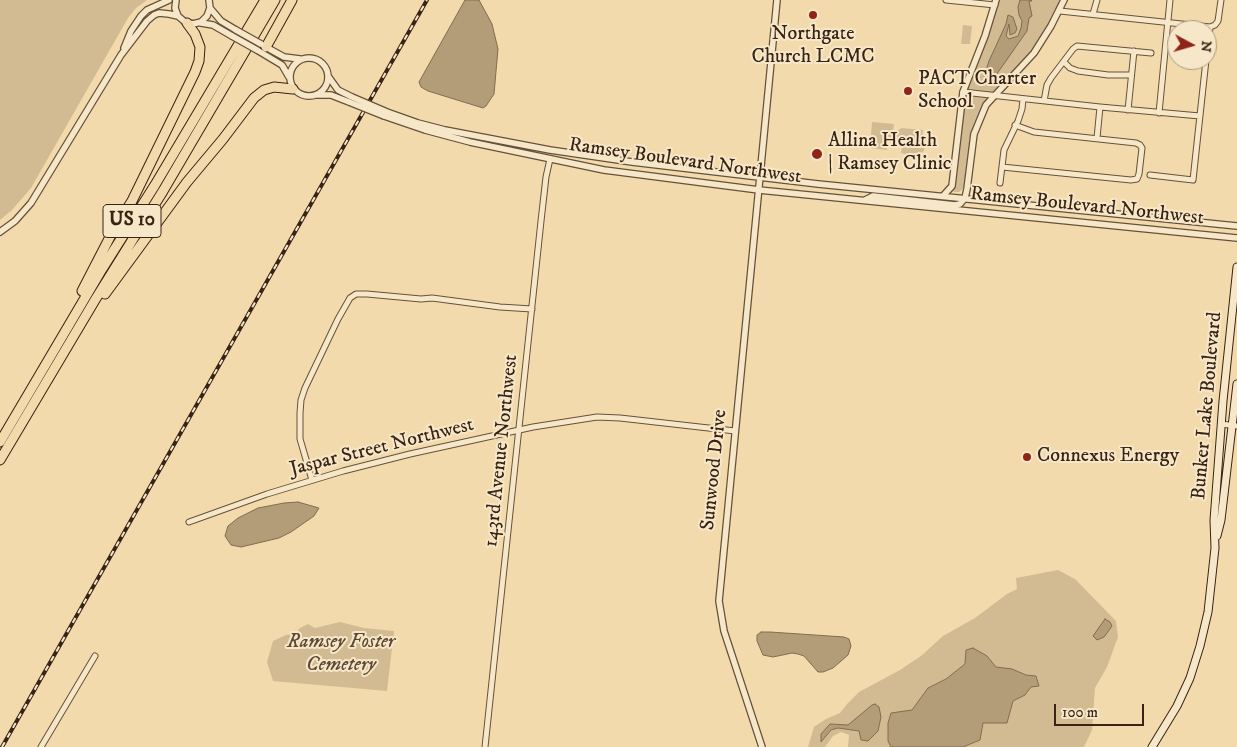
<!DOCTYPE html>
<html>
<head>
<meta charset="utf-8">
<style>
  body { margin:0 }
  #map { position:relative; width:1237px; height:747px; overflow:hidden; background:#f2daac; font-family:"IM FELL DW Pica",serif }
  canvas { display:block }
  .north { position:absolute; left:1167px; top:20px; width:50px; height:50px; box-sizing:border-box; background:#f7e7c9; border:1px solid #ab9981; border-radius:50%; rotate:96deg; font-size:14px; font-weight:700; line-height:20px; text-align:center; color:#382314 }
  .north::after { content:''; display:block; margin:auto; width:18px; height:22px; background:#8f2418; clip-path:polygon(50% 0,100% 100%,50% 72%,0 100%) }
  .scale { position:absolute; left:1054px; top:704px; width:90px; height:22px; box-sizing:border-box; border:2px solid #382314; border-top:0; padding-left:6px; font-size:15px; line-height:18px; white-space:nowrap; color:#382314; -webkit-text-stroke:4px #f7e7c9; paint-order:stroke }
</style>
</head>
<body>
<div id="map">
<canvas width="1237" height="747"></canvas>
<div class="north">N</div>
<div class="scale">100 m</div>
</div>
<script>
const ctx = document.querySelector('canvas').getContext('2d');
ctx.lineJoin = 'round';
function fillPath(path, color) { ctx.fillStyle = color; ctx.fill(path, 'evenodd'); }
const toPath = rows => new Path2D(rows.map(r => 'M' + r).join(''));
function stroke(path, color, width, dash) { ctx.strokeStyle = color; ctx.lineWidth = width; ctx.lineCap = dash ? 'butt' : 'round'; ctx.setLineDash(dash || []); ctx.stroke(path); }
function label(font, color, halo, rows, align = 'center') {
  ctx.font = font + ' "IM FELL DW Pica",serif'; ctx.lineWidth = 4; ctx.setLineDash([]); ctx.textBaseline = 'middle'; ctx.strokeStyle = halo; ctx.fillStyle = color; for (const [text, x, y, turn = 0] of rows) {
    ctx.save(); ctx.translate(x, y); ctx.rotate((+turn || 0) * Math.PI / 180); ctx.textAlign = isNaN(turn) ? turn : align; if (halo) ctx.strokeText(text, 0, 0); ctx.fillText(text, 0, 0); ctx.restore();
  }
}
const green = toPath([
  [0,0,147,0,136,8,128,18,31,188,12,210,0,220],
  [998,0,1062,0,1044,32,1030,53,982,109,970,137,964,188,959,192,955,192,952,191,954,186,964,104,969,80,987,39],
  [963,25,972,26,970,44,961,44],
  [872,122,894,124,892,139,888,138,887,150,870,148],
  [902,128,923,130,922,140,925,144,924,151,915,156,901,153,902,146,905,144,900,139,896,139,896,131],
  [1058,570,1075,579,1116,621,1118,637,1107,667,1095,688,1092,730,1084,747,963,747,980,740,983,723,1007,723,1013,701,1025,695,1031,687,1038,686,1036,676,1026,675,1012,669,996,667,987,656,966,650,965,664,946,679,928,688,912,710,888,723,888,740,891,747,848,747,849,735,841,732,833,736,825,747,808,747,814,727,826,719,840,713,847,704,859,692,900,670,921,656,943,636,975,618,1007,594,1017,589,1016,578],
  [881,717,878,731,838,728,831,730,827,734,830,724,848,725],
  [340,622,364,628,394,631,387,691,273,681,267,662,273,641,286,635,295,634,300,628,308,624,315,628]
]);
const water = toPath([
  [465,0,479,0,492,24,498,49,494,94,486,106,483,108,428,91,421,87,419,82,465,0],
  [1020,0,1031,0,1032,1,1029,1,1032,16,1029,18,1027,31,994,78,986,79,984,77,989,61,1006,24,1008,15,1013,17,1017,29,1015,33,1010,35,1009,24,1006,36,1009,39,1018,36,1021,28,1022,21,1019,15,1018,7,1020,0],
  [298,502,319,508,314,516,291,532,279,538,241,547,231,545,225,536,228,526,238,518,258,508,284,503,298,502],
  [1105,619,1110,622,1112,626,1104,637,1097,640,1093,636,1105,619],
  [761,632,770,632,844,637,849,639,851,646,848,655,833,668,823,672,818,672,804,656,798,654,792,653,773,657,763,655,757,641,757,635,761,632],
  [973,648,987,656,996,667,1012,669,1026,675,1036,676,1039,686,1031,687,1025,695,1013,701,1007,723,983,723,980,740,963,747,891,747,888,741,888,723,891,713,912,710,928,688,946,679,965,664,966,650,973,648],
  [875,704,879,707,881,717,878,731,868,741,861,740,859,731,838,728,831,730,821,742,821,734,830,724,848,725,872,705,875,704]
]);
const minor = toPath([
  [946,0,995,5],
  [1060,11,1210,27,1215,25,1218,21,1221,0],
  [1093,14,1097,0],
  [1207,54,1210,27],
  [1064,62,1070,68,1078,71,1108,75,1131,75],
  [963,92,1100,107,1200,116],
  [1044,101,1047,85,1051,78,1073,49,1077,46,1151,53],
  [1128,110,1134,51],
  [1159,113,1170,0],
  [1097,138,1100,107],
  [1002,167,1131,180,1137,179,1139,174,1142,148,1140,145,1136,143,1034,132,1015,125],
  [1150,175,1193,180,1206,60],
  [1000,183,1004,150,1018,121,1022,109,1023,99],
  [1221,424,1237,426],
  [312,480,300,439,300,413,301,400,305,388,338,319,350,298,356,294,367,294,421,299,432,298,500,307,532,309],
  [189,522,267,494,343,471,410,454,533,427,597,417,620,418,735,431],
  [41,747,95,656],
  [485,747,541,221,546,177,550,159]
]);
const tertiary = toPath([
  [176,0,175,8,178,16,185,22,193,24,201,22,207,16,210,8,209,0],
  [210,8,221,21,236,30],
  [201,23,213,25,232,36],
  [264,46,284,57,300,59],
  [124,48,131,31,141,16,147,10,169,0],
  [257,50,282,65,289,77],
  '290 77a19 19 0 1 1 38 0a19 19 0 1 1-38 0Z',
  [328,76,338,90,352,97],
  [317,95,331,95,349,102],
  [387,112,418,123,445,130,550,150,632,162,818,184,1237,226],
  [384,116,425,130,470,142,604,170,759,190,1237,238],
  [943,196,952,186,963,92,985,36,996,0],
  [865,200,873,196,955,205,960,204,965,198,967,189,974,134,986,105,1034,53,1051,26,1064,0],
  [0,232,15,221,31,203,121,55,147,21,154,15,159,13,169,14,178,16],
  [762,747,724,631,719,601,777,0]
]);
const secondary = toPath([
  [1217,536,1221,520,1237,384],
  [1152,747,1177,706,1190,678,1200,646,1208,612,1215,548,1214,520,1223,401,1237,267]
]);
const motorway = toPath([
  [266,47,292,0],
  [82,291,113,231,132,201,195,72,199,61,200,47,195,34,187,23],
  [105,294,187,182,223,139,254,98,264,90,274,87,293,89],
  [0,442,102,269,155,185,265,0],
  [0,460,95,300,163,191,275,0]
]);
const rail = toPath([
  [2,747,427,0]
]);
const tertiaryBridge = toPath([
  [236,30,261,44],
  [232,36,257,50],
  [352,97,387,112],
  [349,102,384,116]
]);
const markers = [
  [813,15,5,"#8f2418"],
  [908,91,5,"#8f2418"],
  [817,154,6,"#8f2418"],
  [1027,457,5,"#8f2418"]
];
const shields = [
  [132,221,58]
];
const shieldNames = [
  ["US 10",132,221]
];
const poiNames = [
  ["Northgate",813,35,"center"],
  ["Church LCMC",813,58,"center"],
  ["PACT Charter",918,80],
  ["School",918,103],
  ["Allina Health",828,142],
  ["| Ramsey Clinic",828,165],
  ["Connexus Energy",1037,457]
];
const streetNames = [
  ["Ramsey Boulevard Northwest",685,162,8],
  ["Ramsey Boulevard Northwest",1087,207,6],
  ["Bunker Lake Boulevard",1208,406,-85],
  ["Jaspar Street Northwest",382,448,-14],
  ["143rd Avenue Northwest",502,451,-84],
  ["Sunwood Drive",715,470,-84]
];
const parkNames = [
  ["Ramsey Foster",341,643],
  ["Cemetery",341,666]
];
fillPath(green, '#d2bb92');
fillPath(water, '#b39c78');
stroke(water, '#826c50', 1);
stroke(minor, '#66513a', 7);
stroke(tertiary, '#66513a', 8);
stroke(secondary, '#382314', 9);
stroke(motorway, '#382314', 11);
stroke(minor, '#f7e7c9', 5);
stroke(tertiary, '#f7e7c9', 5.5);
stroke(secondary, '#f7e7c9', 7);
stroke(motorway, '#f2daac', 9);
stroke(rail, '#382314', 4);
stroke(rail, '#f7e7c9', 2, [5.5]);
stroke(tertiaryBridge, '#66513a', 8, []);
stroke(tertiaryBridge, '#f7e7c9', 5.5);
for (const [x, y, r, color] of markers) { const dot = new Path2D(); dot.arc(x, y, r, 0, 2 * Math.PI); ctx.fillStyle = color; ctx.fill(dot); stroke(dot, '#f7e7c9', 2); }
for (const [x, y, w] of shields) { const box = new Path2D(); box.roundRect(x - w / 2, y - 16.5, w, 33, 4); ctx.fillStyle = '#f7e7c9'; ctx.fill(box); stroke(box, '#382314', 1); }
label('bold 19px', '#382314', null, shieldNames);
label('20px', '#382314', '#f7e7c9', poiNames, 'left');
label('20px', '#382314', '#f7e7c9', streetNames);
label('italic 20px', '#5e4934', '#f7e7c9', parkNames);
</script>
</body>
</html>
